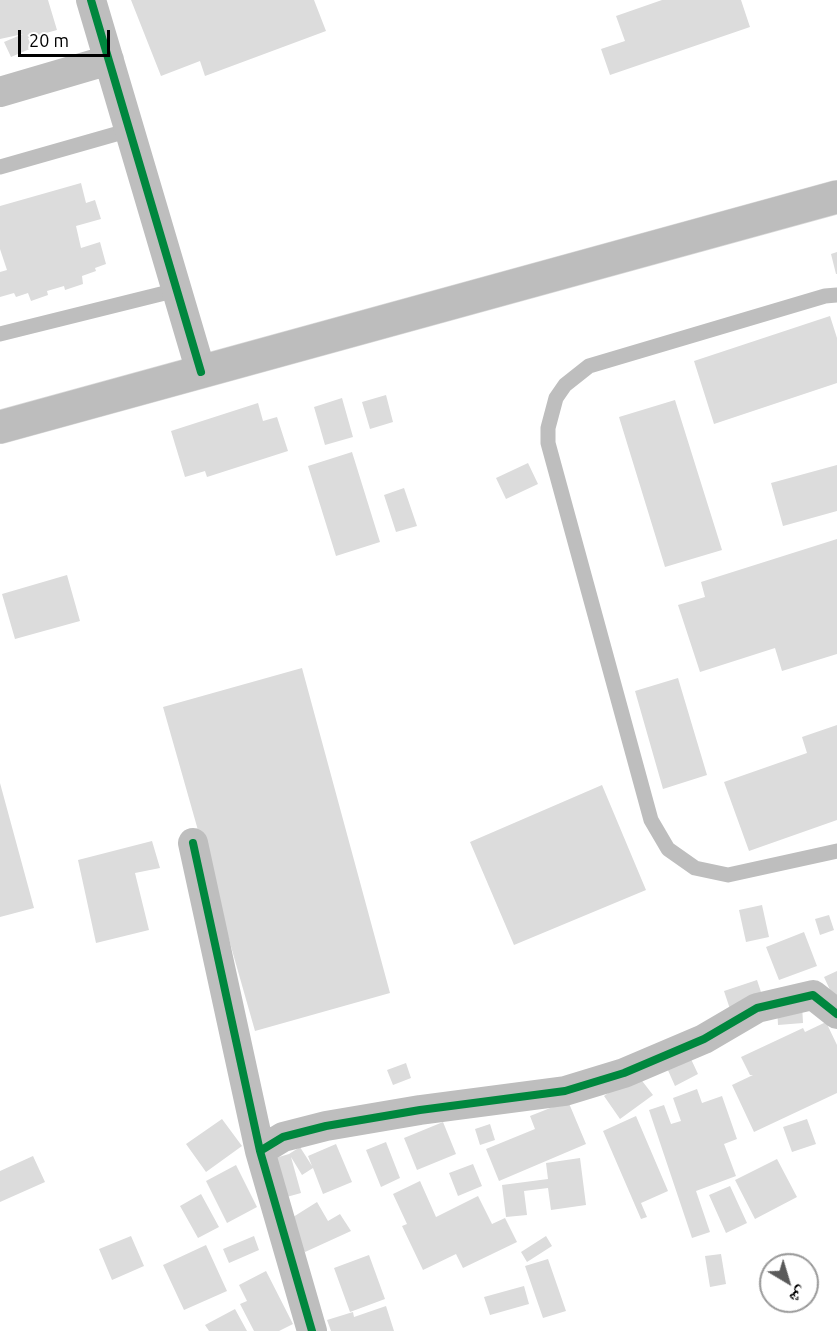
<!DOCTYPE html>
<html>
<head>
<meta charset="utf-8">
<style>
  body { margin:0 }
  #map { position:relative; width:837px; height:1331px; overflow:hidden; background:#fff; font-family:Ubuntu,"Noto Naskh Arabic",sans-serif }
  canvas { display:block }
  .north { position:absolute; left:759px; top:1253px; width:60px; height:60px; box-sizing:border-box; background:#fff; border:2px solid #999; border-radius:50%; rotate:142deg; font-size:16px; font-weight:700; line-height:24px; text-align:center; color:#000 }
  .north::after { content:''; display:block; margin:auto; width:21px; height:27px; background:#595959; clip-path:polygon(50% 0,100% 100%,50% 72%,0 100%) }
  .scale { position:absolute; left:18px; top:30px; width:92px; height:27px; box-sizing:border-box; border:3px solid #000; border-top:0; padding-left:8px; font-size:18px; line-height:21px; white-space:nowrap; color:#000; -webkit-text-stroke:4px #fff; paint-order:stroke }
</style>
</head>
<body>
<div id="map">
<canvas width="837" height="1331"></canvas>
<div class="north">ش</div>
<div class="scale">20 m</div>
</div>
<script>
const ctx = document.querySelector('canvas').getContext('2d');
ctx.lineJoin = 'round';
function fillPath(path, color) { ctx.fillStyle = color; ctx.fill(path, 'evenodd'); }
const toPath = rows => new Path2D(rows.map(r => 'M' + r).join(''));
function stroke(path, color, width, dash) { ctx.strokeStyle = color; ctx.lineWidth = width; ctx.lineCap = dash ? 'butt' : 'round'; ctx.setLineDash(dash || []); ctx.stroke(path); }
const building = toPath([
  [0,0,48,0,57,30,28,38,32,48,11,57,4,42,23,34,0,39],
  [131,0,314,0,326,31,205,76,200,61,161,76],
  [662,0,741,0,750,27,610,75,601,49,625,41,616,16],
  [81,183,86,203,95,200,101,219,76,226,81,248,100,242,106,264,95,268,96,271,82,276,83,284,65,290,64,286,47,291,48,295,31,301,28,293,16,297,14,293,0,297,0,272,7,270,0,249,0,206],
  [837,252,837,274,836,274,831,254],
  [830,316,837,338,837,383,714,424,694,361],
  [386,395,393,422,370,429,362,402],
  [342,398,353,437,325,445,314,407],
  [675,400,722,550,665,567,619,417],
  [258,403,263,421,277,417,288,451,207,477,205,471,185,477,171,431],
  [352,452,380,542,336,556,308,466],
  [528,463,538,484,506,499,496,478],
  [837,465,837,511,783,526,771,483],
  [404,488,417,526,396,532,384,495],
  [837,539,837,654,782,671,775,648,700,672,678,605,705,597,701,582],
  [67,575,80,621,15,639,2,594],
  [302,668,390,993,255,1031,163,707],
  [678,678,707,775,663,789,635,691],
  [837,725,837,820,749,851,724,782,807,753,802,737],
  [0,783,34,908,0,917],
  [602,785,646,890,514,945,470,842],
  [152,841,160,868,135,873,149,930,96,943,78,860],
  [762,905,769,937,746,942,739,910],
  [829,915,834,930,820,935,815,919],
  [804,932,817,966,779,980,766,947],
  [837,971,837,1005,824,977],
  [757,980,763,998,730,1009,724,991],
  [802,1004,803,1023,778,1025,777,1006],
  [826,1022,837,1045,837,1093,754,1132,732,1085,753,1075,750,1075,741,1057,803,1028,805,1032],
  [690,1057,698,1074,675,1086,667,1068],
  [406,1063,411,1078,393,1085,387,1070],
  [636,1073,653,1095,620,1119,604,1096],
  [697,1089,702,1103,722,1096,737,1139,724,1144,736,1176,696,1191,710,1232,692,1238,649,1110,664,1105,671,1124,681,1121,673,1098],
  [568,1101,586,1144,499,1181,486,1149,535,1129,530,1116],
  [636,1116,668,1191,641,1203,647,1217,641,1219,603,1131],
  [222,1119,242,1146,206,1172,186,1144],
  [807,1119,816,1144,792,1152,783,1127],
  [443,1122,456,1154,417,1170,404,1138],
  [490,1124,495,1140,480,1145,475,1129],
  [386,1142,400,1178,381,1187,366,1150],
  [336,1144,352,1182,323,1194,313,1168,302,1175,291,1157,301,1193,283,1198,272,1159,289,1154,300,1147,312,1166,308,1156],
  [33,1156,45,1182,0,1202,0,1171],
  [580,1158,586,1205,551,1210,548,1188,524,1191,527,1215,506,1217,502,1185,548,1179,546,1163],
  [777,1159,797,1197,755,1219,735,1180],
  [473,1164,482,1186,458,1196,449,1173],
  [236,1165,257,1207,227,1223,206,1181],
  [420,1181,436,1217,478,1196,492,1224,505,1218,517,1242,463,1268,456,1254,423,1270,402,1226,407,1224,393,1194],
  [730,1186,747,1223,726,1233,709,1195],
  [201,1194,219,1227,198,1238,180,1206],
  [317,1202,328,1221,340,1214,351,1231,305,1252,282,1224],
  [131,1236,144,1266,112,1280,99,1249],
  [254,1236,259,1250,229,1263,223,1249],
  [546,1236,552,1246,527,1262,521,1252],
  [206,1245,227,1291,184,1310,163,1265],
  [721,1254,726,1284,710,1287,705,1256],
  [369,1255,385,1299,350,1312,334,1268],
  [548,1259,566,1311,543,1318,525,1266],
  [266,1271,293,1324,279,1331,254,1331,240,1304,247,1301,239,1285],
  [524,1286,529,1304,490,1315,484,1297],
  [386,1306,394,1331,331,1331,327,1320,353,1312,354,1317],
  [235,1309,247,1331,209,1331,205,1325]
]);
const lane = toPath([
  [0,167,130,130],
  [837,295,825,296,589,366,565,385,556,398,548,428,548,443,651,820,668,849,695,868,728,875,837,851],
  [0,334,177,290]
]);
const street = toPath([
  [91,0,201,372],
  [0,92,109,60],
  [193,843,260,1151],
  [312,1331,260,1151,283,1137,326,1126,420,1110,565,1091,624,1073,704,1039,757,1008,813,995,837,1014]
]);
const primary = toPath([
  [0,427,837,197]
]);
const cycleway = toPath([
  [91,0,201,372],
  [193,843,260,1151],
  [312,1331,260,1151,283,1137,326,1126,420,1110,565,1091,624,1073,704,1039,757,1008,813,995,837,1014]
]);
fillPath(building, '#dcdcdc');
stroke(primary, '#dbdbdb', 34);
stroke(lane, '#bebebe', 15);
stroke(street, '#bebebe', 30);
stroke(primary, '#bdbdbd', 33);
stroke(cycleway, '#00873e', 8);
</script>
</body>
</html>
